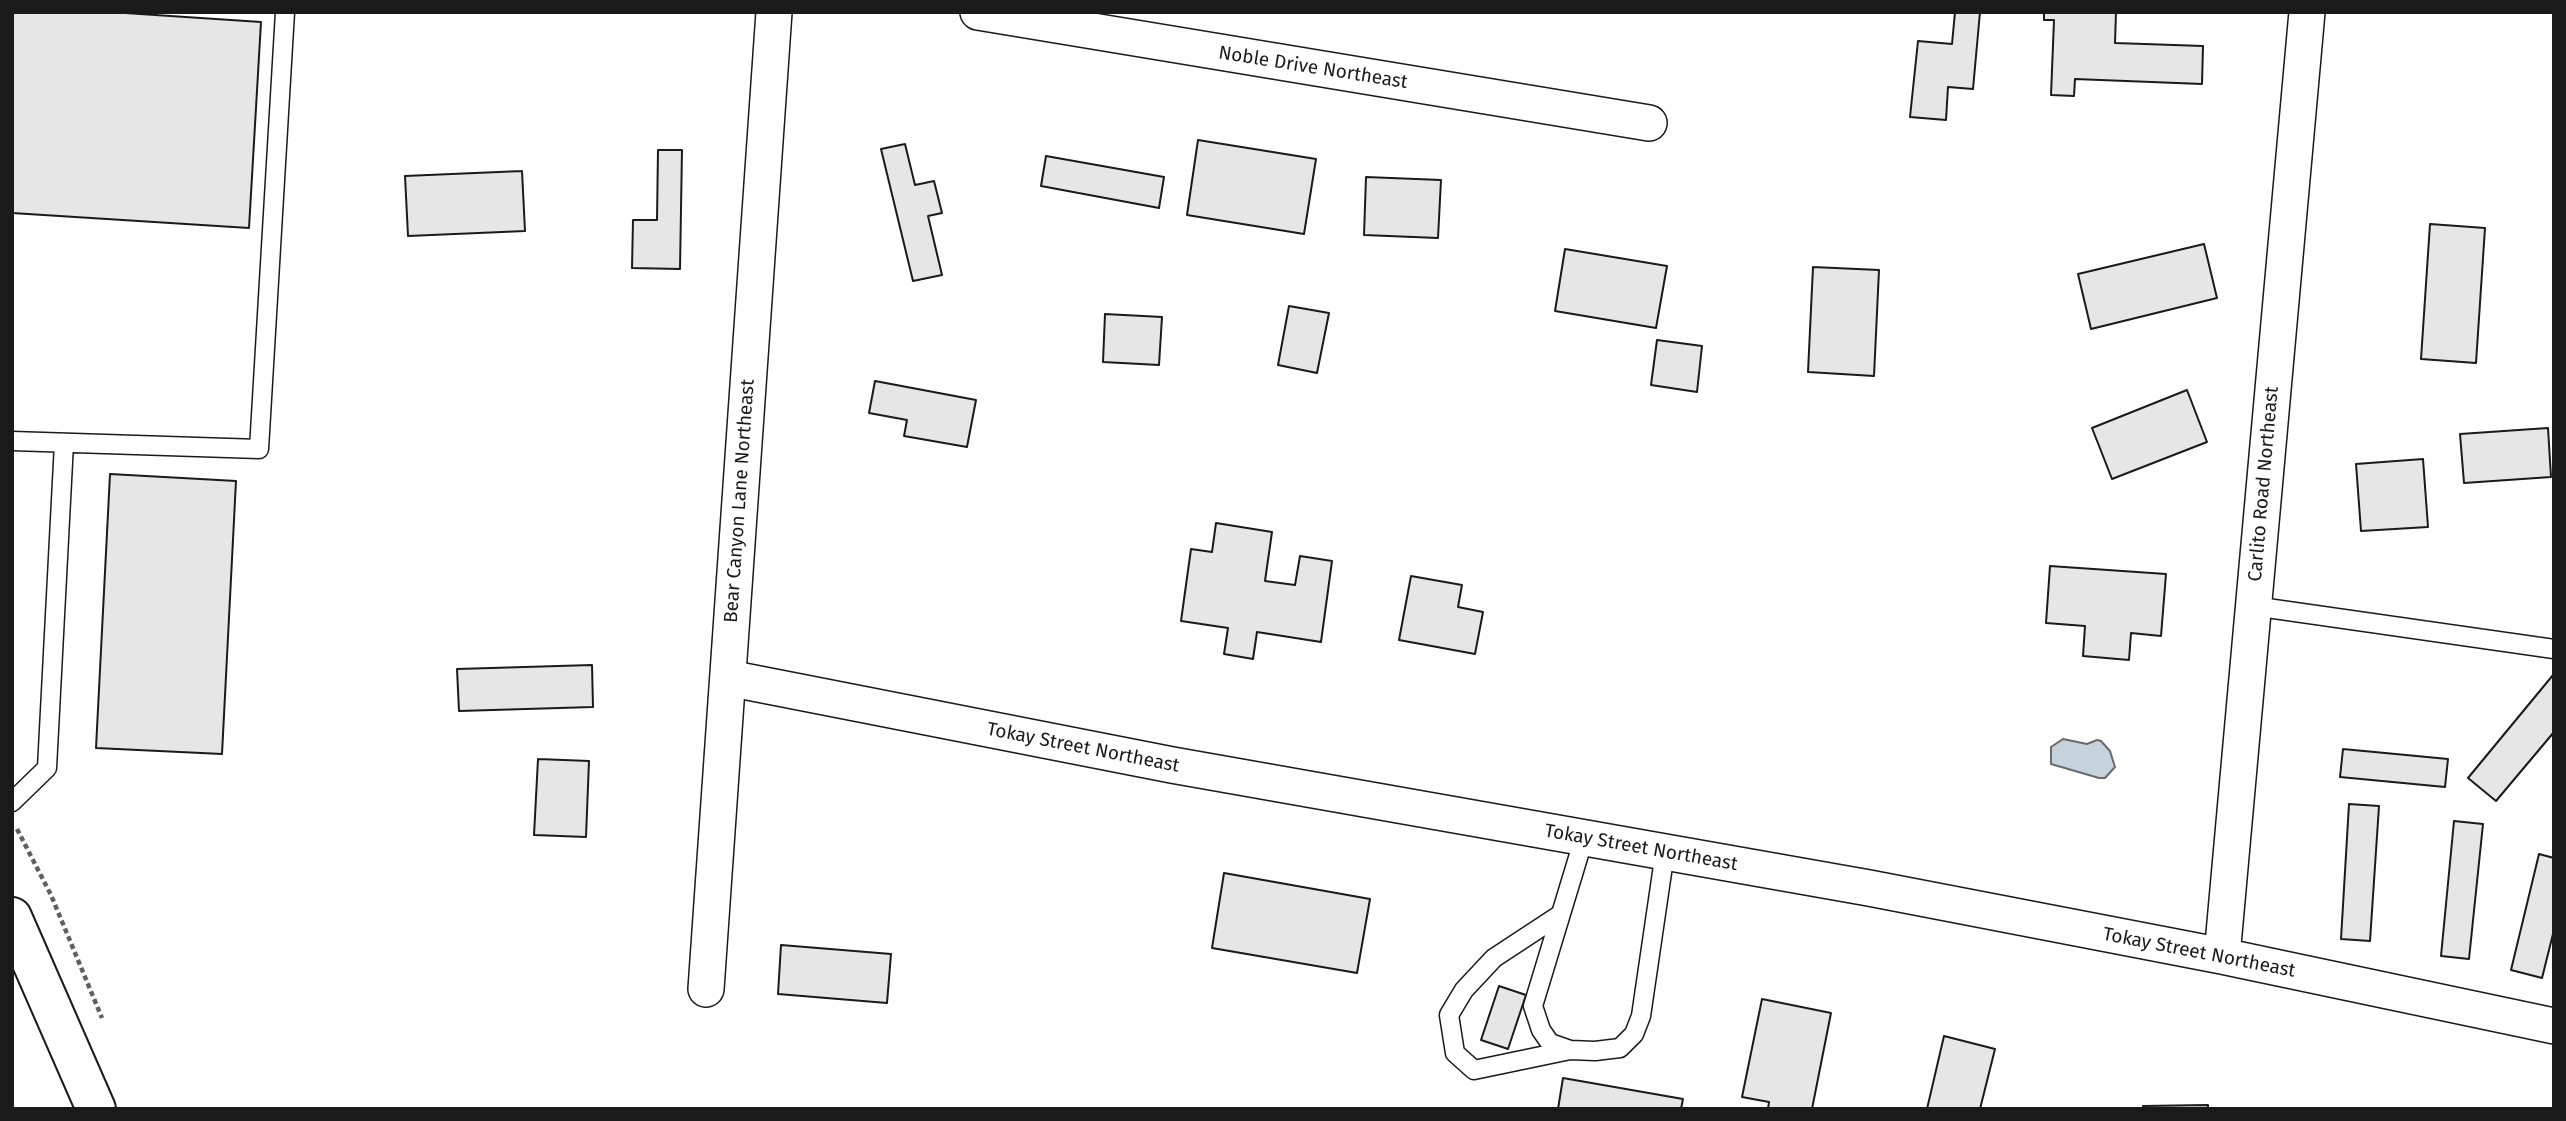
<!DOCTYPE html>
<html>
<head>
<meta charset="utf-8">
<style>
  body { margin:0 }
  #map { position:relative; width:2566px; height:1121px; overflow:hidden; background:#fff; font-family:"Fira Sans",sans-serif }
  canvas { display:block }
  .frame { position:absolute; inset:0; border:14px solid #1a1a1a; pointer-events:none }
</style>
</head>
<body>
<div id="map">
<canvas width="2566" height="1121"></canvas>
<div class="frame"></div>
</div>
<script>
const ctx = document.querySelector('canvas').getContext('2d');
ctx.lineJoin = 'round';
function fillPath(path, color) { ctx.fillStyle = color; ctx.fill(path, 'evenodd'); }
const toPath = rows => new Path2D(rows.map(r => 'M' + r).join(''));
function stroke(path, color, width, dash) { ctx.strokeStyle = color; ctx.lineWidth = width; ctx.lineCap = dash ? 'butt' : 'round'; ctx.setLineDash(dash || []); ctx.stroke(path); }
function label(font, color, halo, rows, align = 'center') {
  ctx.font = font + ' "Fira Sans",sans-serif'; ctx.lineWidth = 5; ctx.setLineDash([]); ctx.textBaseline = 'middle'; ctx.strokeStyle = halo; ctx.fillStyle = color; for (const [text, x, y, turn = 0] of rows) {
    ctx.save(); ctx.translate(x, y); ctx.rotate((+turn || 0) * Math.PI / 180); ctx.textAlign = isNaN(turn) ? turn : align; if (halo) ctx.strokeText(text, 0, 0); ctx.fillText(text, 0, 0); ctx.restore();
  }
}
const water = toPath([
  [2063,739,2087,744,2097,740,2101,741,2110,751,2115,767,2105,778,2099,778,2051,764,2051,747,2063,739]
]);
const building = toPath([
  [12,12,110,12,261,22,249,228,12,213,12,12],
  [1955,12,1980,12,1973,89,1948,87,1946,120,1910,117,1918,41,1952,44,1955,12],
  [2044,12,2116,12,2115,43,2203,46,2202,84,2075,79,2074,96,2051,95,2054,20,2044,20,2044,12],
  [1198,140,1316,159,1304,234,1187,215,1198,140],
  [905,144,915,185,934,181,942,213,928,216,942,275,913,281,881,149,905,144],
  [658,150,682,150,680,269,632,268,633,220,657,220,658,150],
  [1046,156,1164,177,1159,208,1041,186,1046,156],
  [522,171,525,231,408,236,405,176,522,171],
  [1366,177,1441,180,1438,238,1364,235,1366,177],
  [2430,224,2485,228,2476,363,2421,359,2430,224],
  [2204,244,2217,298,2091,329,2078,274,2204,244],
  [1565,249,1667,266,1656,328,1555,311,1565,249],
  [1813,267,1879,270,1874,376,1808,372,1813,267],
  [1289,306,1329,313,1317,373,1278,365,1289,306],
  [1105,314,1162,317,1159,365,1103,362,1105,314],
  [1657,340,1702,346,1697,392,1651,385,1657,340],
  [875,381,976,400,967,447,904,436,907,420,869,413,875,381],
  [2187,390,2207,442,2112,479,2092,428,2187,390],
  [2548,428,2551,477,2464,483,2460,434,2548,428],
  [2423,459,2428,527,2361,531,2356,464,2423,459],
  [110,474,236,481,222,754,96,748,110,474],
  [1216,523,1272,532,1265,581,1295,585,1300,556,1332,561,1321,642,1257,632,1253,659,1224,654,1228,628,1181,621,1191,549,1212,552,1216,523],
  [2050,566,2166,574,2161,636,2131,633,2129,660,2083,656,2085,626,2046,623,2050,566],
  [1411,576,1462,585,1458,607,1483,612,1475,654,1399,640,1411,576],
  [592,665,593,707,459,711,457,669,592,665],
  [2553,675,2554,732,2496,801,2468,778,2553,675],
  [2343,749,2448,759,2445,787,2340,777,2343,749],
  [538,759,589,761,586,837,534,835,538,759],
  [2349,804,2379,806,2370,941,2341,939,2349,804],
  [2454,821,2483,824,2469,959,2441,956,2454,821],
  [2539,854,2554,858,2554,930,2542,978,2511,970,2539,854],
  [1224,873,1370,899,1357,973,1212,948,1224,873],
  [781,945,891,954,887,1003,778,994,781,945],
  [1499,986,1526,995,1508,1049,1481,1040,1499,986],
  [1762,999,1831,1013,1812,1109,1768,1109,1769,1102,1742,1097,1762,999],
  [1944,1036,1995,1049,1980,1109,1927,1109,1944,1036],
  [1563,1078,1683,1099,1681,1109,1558,1109,1563,1078],
  [2208,1105,2208,1109,2143,1109,2143,1106,2208,1105]
]);
const path = toPath([
  [17,829,51,895,102,1018]
]);
const service = toPath([
  [12,441,259,449,285,12],
  [2253,606,2554,649],
  [12,802,47,768,64,443],
  [1584,838,1533,1006,1541,1030,1550,1043,1570,1050,1595,1051,1620,1048,1634,1034,1641,1016,1665,852],
  [1561,914,1494,958,1464,990,1449,1015,1455,1053,1474,1070,1570,1050]
]);
const minor = toPath([
  [978,12,1649,123],
  [728,678,1172,765,1869,888,2222,956,2554,1026],
  [2222,956,2307,12],
  [706,989,774,12]
]);
const secondary = toPath([
  [12,917,96,1109]
]);
const streetNames = [
  ["Noble Drive Northeast",1313,68,9],
  ["Carlito Road Northeast",2264,484,-85],
  ["Bear Canyon Lane Northeast",740,501,-86],
  ["Tokay Street Northeast",1083,748,11],
  ["Tokay Street Northeast",1641,848,10],
  ["Tokay Street Northeast",2199,953,11]
];
fillPath(water, '#c6d2dc');
stroke(water, '#6a6a6a', 2);
fillPath(building, '#e6e6e6');
stroke(building, '#1a1a1a', 2);
stroke(service, '#1a1a1a', 21);
stroke(minor, '#1a1a1a', 38);
stroke(secondary, '#1a1a1a', 42);
stroke(path, '#5f5f5f', 4.5, [5, 3.5]);
stroke(service, '#fff', 18);
stroke(minor, '#fff', 35);
stroke(secondary, '#fff', 38);
label('19px', '#1a1a1a', '#fff', streetNames);
</script>
</body>
</html>
